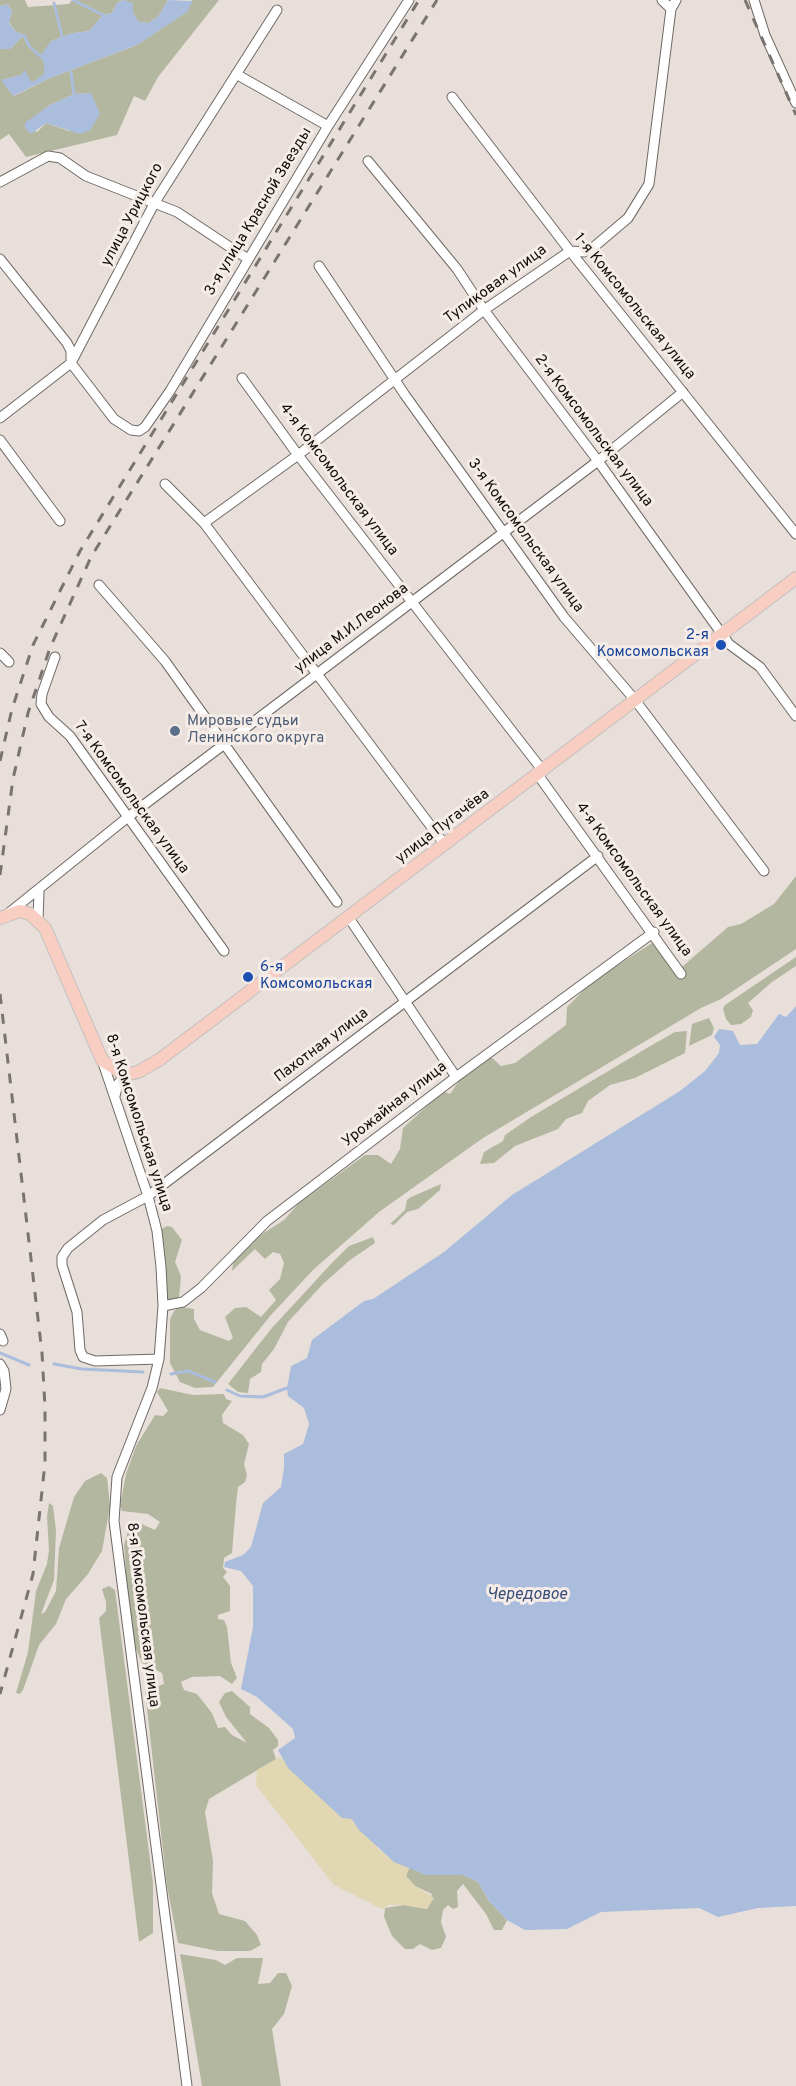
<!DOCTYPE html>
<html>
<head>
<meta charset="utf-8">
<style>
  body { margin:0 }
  canvas { display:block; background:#e8dfda }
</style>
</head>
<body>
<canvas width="796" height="2086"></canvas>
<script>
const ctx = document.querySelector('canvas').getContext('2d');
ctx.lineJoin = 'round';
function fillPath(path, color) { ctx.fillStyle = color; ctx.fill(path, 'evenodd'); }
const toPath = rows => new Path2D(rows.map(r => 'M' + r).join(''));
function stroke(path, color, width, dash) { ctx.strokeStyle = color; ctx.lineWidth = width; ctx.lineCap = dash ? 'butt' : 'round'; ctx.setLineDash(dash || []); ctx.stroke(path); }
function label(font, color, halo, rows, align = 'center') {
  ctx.font = font + ' Overpass,sans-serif'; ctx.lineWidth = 6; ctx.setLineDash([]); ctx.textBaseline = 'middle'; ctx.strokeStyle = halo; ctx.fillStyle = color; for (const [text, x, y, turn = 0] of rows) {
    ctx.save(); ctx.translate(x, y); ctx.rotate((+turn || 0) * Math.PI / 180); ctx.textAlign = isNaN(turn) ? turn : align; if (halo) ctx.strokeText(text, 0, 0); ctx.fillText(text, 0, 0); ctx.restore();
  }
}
const green = toPath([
  [0,0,25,0,28,7,69,4,72,0,123,0,117,3,112,13,103,15,89,31,73,33,51,41,44,74,36,81,31,82,21,75,2,80,14,96,50,78,137,45,168,24,192,0,219,0,158,77,145,101,134,96,117,135,26,157,9,134,0,140,0,49,10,49,24,35,15,31,9,22,12,12,8,4,0,6],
  [91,93,69,131,46,123,37,132,25,124,50,105,74,94],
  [124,0,168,0,158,17,148,23,139,22],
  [796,876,796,949,721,999,701,1008,483,1138,379,1212,313,1270,271,1315,213,1387,195,1388,180,1382,170,1363,170,1319,174,1311,180,1307,194,1309,194,1319,200,1330,229,1341,233,1338,225,1317,235,1308,246,1307,261,1317,276,1300,269,1290,280,1279,284,1263,280,1254,273,1252,265,1259,255,1249,232,1271,233,1263,259,1236,284,1220,299,1203,365,1155,378,1155,391,1164,400,1149,403,1128,437,1097,445,1092,450,1094,461,1078,491,1057,501,1066,515,1063,566,1025,567,1007,592,982,652,943,658,947,676,972,728,927,741,924,774,904],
  [796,957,796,966,772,982,748,1003,753,1010,751,1017,741,1024,731,1025,726,1019,723,1009,725,1005],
  [709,1018,714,1028,712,1035,689,1046,692,1024],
  [687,1031,685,1053,635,1078,610,1085,588,1101,582,1113,566,1119,558,1129,515,1146,494,1163,480,1164,484,1152,503,1141,505,1135,531,1117,652,1045,675,1032],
  [441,1184,440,1190,418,1209,407,1212,394,1225,390,1224,405,1210,407,1200,411,1197],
  [167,1226,172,1227,182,1240,175,1262,181,1276,179,1298,174,1301,169,1301,167,1298,164,1245,160,1230],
  [373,1237,375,1243,350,1260,323,1284,288,1322,274,1349,262,1364,261,1372,250,1379,248,1393,238,1392,228,1384,271,1329,330,1265,349,1246],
  [160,1388,193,1395,224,1394,226,1399,232,1401,222,1415,223,1423,243,1435,249,1444,244,1464,247,1475,245,1482,238,1487,236,1504,232,1553,224,1558,223,1568,227,1572,223,1577,230,1586,230,1611,218,1615,218,1619,224,1620,227,1627,231,1663,237,1678,232,1684,220,1676,192,1677,181,1682,184,1690,197,1694,212,1713,218,1728,225,1727,232,1735,247,1743,226,1717,219,1702,225,1693,232,1691,250,1707,250,1714,269,1728,278,1740,278,1746,273,1750,276,1759,209,1799,205,1812,213,1861,212,1893,219,1914,245,1921,257,1935,261,1945,250,1951,218,1951,178,1943,167,1886,145,1691,164,1684,162,1673,142,1663,134,1644,130,1626,124,1545,129,1527,137,1522,155,1530,160,1522,148,1514,122,1511,120,1506,126,1474,136,1446,155,1415,163,1416,168,1411,157,1392],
  [101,1473,107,1478,110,1506,102,1551,88,1574,66,1599,56,1624,39,1645,23,1690,20,1694,16,1693,28,1652,36,1591,47,1564,49,1550,47,1517,49,1503,53,1506,56,1530,54,1580,41,1614,45,1612,56,1591,59,1548,74,1497,85,1481],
  [109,1586,115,1590,153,1883,153,1933,139,1942,99,1618,106,1611,106,1602,102,1589],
  [410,1866,426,1875,463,1875,478,1882,489,1901,507,1920,502,1930,494,1930,486,1914,463,1884,457,1891,458,1907,453,1909,448,1905,443,1910,441,1922,446,1937,441,1948,432,1950,420,1944,413,1949,405,1949,392,1936,384,1917,385,1908,404,1905,427,1909,432,1894,415,1886,406,1876],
  [180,1954,216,1960,225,1965,237,1958,263,1958,258,1984,270,1983,278,1973,286,1973,292,1986,284,2014,272,2029,281,2086,202,2086]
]);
const sand = toPath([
  [280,1757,342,1818,352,1819,358,1829,376,1843,377,1848,394,1862,410,1866,406,1876,415,1886,434,1898,427,1909,404,1905,389,1905,382,1909,334,1885,256,1785,257,1770]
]);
const water = toPath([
  [123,0,133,3,133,13,139,22,148,23,158,17,168,0,193,1,187,12,137,45,50,78,13,96,1,80,21,75,25,70,31,82,36,80,44,74,44,63,40,56,51,41,73,33,89,31,103,15,112,13,117,3],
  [8,4,12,12,9,23,15,31,24,35,10,49,0,49,0,6],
  [91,93,100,114,90,130,80,134,46,123,31,134,25,128,25,123,50,105,74,94],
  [796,1006,796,1906,758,1908,718,1917,699,1908,601,1912,567,1929,525,1930,507,1920,489,1901,478,1882,463,1875,426,1875,394,1862,358,1829,352,1819,342,1818,288,1768,278,1750,295,1738,293,1729,257,1697,241,1689,253,1627,253,1586,241,1571,224,1567,225,1562,243,1555,251,1547,263,1503,281,1487,284,1468,284,1454,303,1444,309,1424,304,1408,288,1396,287,1388,291,1366,307,1358,312,1340,364,1301,373,1299,444,1252,512,1195,680,1091,705,1071,719,1053,720,1045,714,1037,719,1029,733,1031,740,1045,757,1044,779,1014,786,1017]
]);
const stream = toPath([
  [73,0,103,15],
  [54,3,62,36],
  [24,35,29,46,40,56],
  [71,72,74,94],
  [0,1353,29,1365],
  [54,1364,82,1369,143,1372],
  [171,1374,188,1371,215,1382],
  [227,1390,240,1396,263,1397,287,1388]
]);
const minor = toPath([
  [662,0,671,9],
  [754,0,765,35,796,103],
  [236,74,328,126],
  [452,97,570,251,796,534],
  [368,161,457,269,484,310,598,461,729,644,760,667,796,716],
  [0,182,48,156,60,158,86,176,177,212,248,259],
  [0,259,67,343,71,351,71,363,114,419,131,430,139,431,145,427,170,391,328,126,409,0],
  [319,266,405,395,564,617,635,700,764,871],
  [242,378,298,455,543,771],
  [0,418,71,363,155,202,277,10],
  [0,440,60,521],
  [165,484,204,523,445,845],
  [204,523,298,455,484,310,570,251,584,252,595,246,628,218,649,184,671,9,676,0],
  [99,585,165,661,337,902],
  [0,653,9,662],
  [55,657,42,694,41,704,49,717,70,736,224,951],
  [538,775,681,974],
  [10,912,128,817,598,461,683,392],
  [349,918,456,1077],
  [38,922,39,891],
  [102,1060,148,1196,157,1231,161,1267,163,1306,159,1359,152,1388,117,1477,114,1521,187,2086],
  [115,1096,118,1084,125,1075],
  [163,1306,183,1302,201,1288,267,1221,456,1077,654,932],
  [0,1334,3,1341],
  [159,1359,95,1361,83,1357,80,1350,77,1312,62,1265,62,1257,68,1248,103,1220,148,1196,598,856],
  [0,1364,4,1371,6,1389,0,1410]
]);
const major = toPath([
  [0,918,20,911,30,914,45,928,102,1060,125,1075,138,1072,159,1060,796,578]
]);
const rail = toPath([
  [745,0,796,115],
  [0,761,12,709,33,645,80,551,419,0],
  [0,875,13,779,28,713,50,648,91,557,437,0],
  [0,994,42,1353,45,1407,45,1463,33,1574,0,1694]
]);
const markers = [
  [721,645,6,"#1a4fb4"],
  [175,731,6,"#5c6f8a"],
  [248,977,6,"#1a4fb4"]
];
const streetNames = [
  ["3-я улица Красной Звезды",259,212,-59],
  ["улица Урицкого",133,215,-62],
  ["Тупиковая улица",496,285,-36],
  ["1-я Комсомольская улица",634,307,51],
  ["2-я Комсомольская улица",593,431,53],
  ["4-я Комсомольская улица",338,480,53],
  ["3-я Комсомольская улица",525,536,54],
  ["улица М.И.Леонова",352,629,-37],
  ["7-я Комсомольская улица",131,798,54],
  ["улица Пугачёва",443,827,-37],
  ["4-я Комсомольская улица",633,880,54],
  ["Пахотная улица",322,1046,-37],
  ["Урожайная улица",395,1105,-38],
  ["8-я Комсомольская улица",138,1123,72],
  ["8-я Комсомольская улица",142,1615,83]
];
const transitNames = [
  ["2-я",709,636],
  ["Комсомольская",709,653],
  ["6-я",260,968,"left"],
  ["Комсомольская",260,985,"left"]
];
const serviceNames = [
  ["Мировые судьи",187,722],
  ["Ленинского округа",187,739]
];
const waterNames = [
  ["Чередовое",527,1596]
];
fillPath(green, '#b4b79f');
fillPath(sand, '#e1d7b3');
fillPath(water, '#abbddc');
stroke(stream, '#abbddc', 3);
stroke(minor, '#706964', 11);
stroke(major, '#c1c0c0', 14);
stroke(minor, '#fff', 9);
stroke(major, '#f7cec1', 12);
stroke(rail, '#7a7471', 3, [10, 10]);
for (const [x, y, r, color] of markers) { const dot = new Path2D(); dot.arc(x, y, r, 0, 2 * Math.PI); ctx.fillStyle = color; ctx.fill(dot); stroke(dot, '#f5ece7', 2); }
label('15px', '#100d0c', '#f5ece7', streetNames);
label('15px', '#164399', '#f5ece7', transitNames, 'right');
label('15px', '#4e5e75', '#f5ece7', serviceNames, 'left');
label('italic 16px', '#364d79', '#f5ece7', waterNames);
</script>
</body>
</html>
